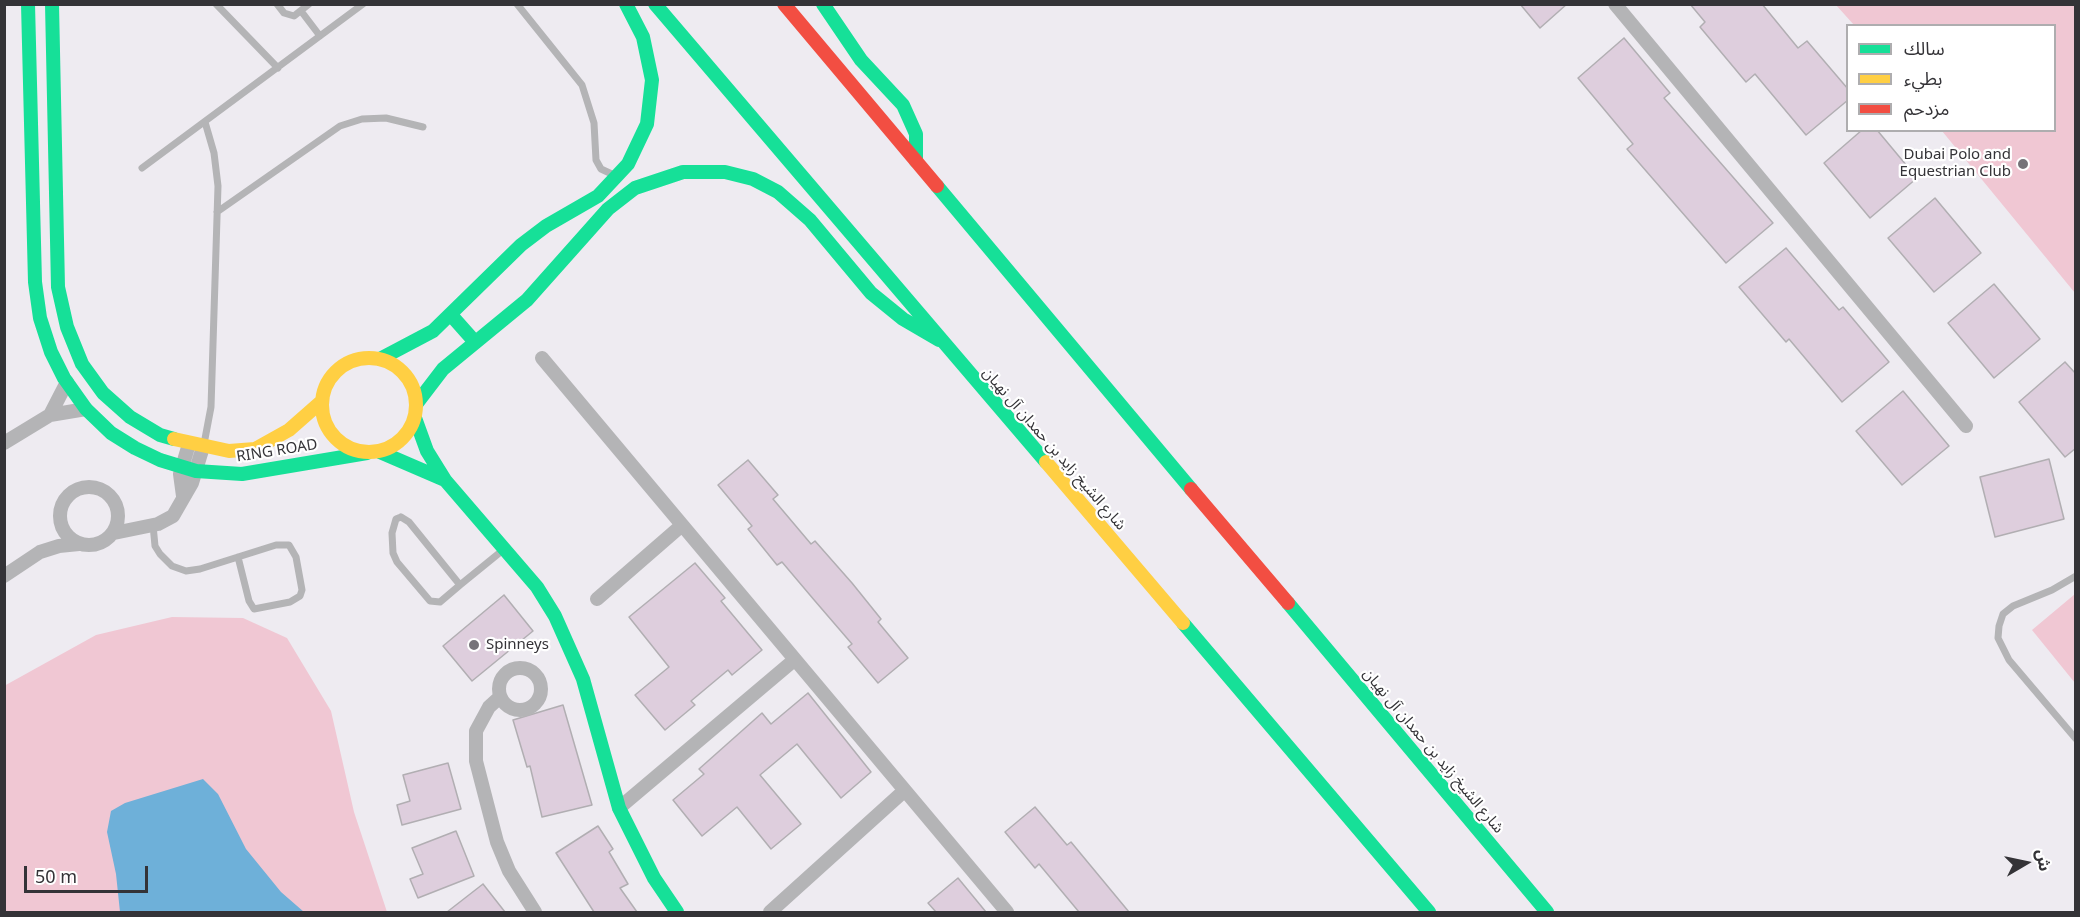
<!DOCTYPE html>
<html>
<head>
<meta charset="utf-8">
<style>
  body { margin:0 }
  #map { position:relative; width:2080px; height:917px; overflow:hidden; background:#eeebf1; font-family:"Noto Sans","Noto Sans Arabic",sans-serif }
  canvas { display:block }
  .frame { position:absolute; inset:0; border:6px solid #343337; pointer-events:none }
  .legend { position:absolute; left:1846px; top:24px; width:210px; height:108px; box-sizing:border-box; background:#fff; border:2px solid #aeadaf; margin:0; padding:8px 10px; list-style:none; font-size:18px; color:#343337 }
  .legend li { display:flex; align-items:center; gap:12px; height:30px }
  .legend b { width:30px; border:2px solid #aeadaf }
  .north { position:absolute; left:1996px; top:833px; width:60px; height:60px; -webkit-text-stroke:4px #fff; paint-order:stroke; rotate:81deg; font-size:16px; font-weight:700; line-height:24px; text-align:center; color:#343337 }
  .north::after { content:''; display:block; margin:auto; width:21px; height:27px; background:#343337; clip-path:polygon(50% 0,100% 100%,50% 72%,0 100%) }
  .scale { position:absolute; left:24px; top:866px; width:124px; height:27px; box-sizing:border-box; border:3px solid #343337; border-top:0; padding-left:8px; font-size:18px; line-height:21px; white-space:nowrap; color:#343337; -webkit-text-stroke:4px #fff; paint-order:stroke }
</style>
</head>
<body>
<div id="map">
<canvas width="2080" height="917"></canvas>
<div class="frame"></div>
<ul class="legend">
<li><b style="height:8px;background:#16e098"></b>سالك</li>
<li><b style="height:8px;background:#ffcf43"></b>بطيء</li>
<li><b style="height:8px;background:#f24e42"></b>مزدحم</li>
</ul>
<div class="north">ش</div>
<div class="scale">50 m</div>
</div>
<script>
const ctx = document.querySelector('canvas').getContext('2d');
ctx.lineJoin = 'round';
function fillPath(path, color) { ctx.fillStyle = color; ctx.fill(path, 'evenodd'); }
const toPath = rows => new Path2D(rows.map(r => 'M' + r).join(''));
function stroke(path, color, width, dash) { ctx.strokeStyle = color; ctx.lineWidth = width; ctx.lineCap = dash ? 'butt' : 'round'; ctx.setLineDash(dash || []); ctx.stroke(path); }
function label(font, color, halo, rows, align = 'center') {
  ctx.font = font + ' "Noto Sans","Noto Sans Arabic",sans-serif'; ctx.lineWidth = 4.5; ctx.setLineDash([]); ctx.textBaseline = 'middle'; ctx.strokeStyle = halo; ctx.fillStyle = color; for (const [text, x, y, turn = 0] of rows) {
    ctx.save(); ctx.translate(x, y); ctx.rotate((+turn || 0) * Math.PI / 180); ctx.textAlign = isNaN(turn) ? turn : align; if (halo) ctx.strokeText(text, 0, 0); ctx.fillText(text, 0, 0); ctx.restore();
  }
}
const green = toPath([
  [1836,5,2075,5,2075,293,1942,131,2054,130,2054,26,1854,25],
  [2075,594,2075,683,2032,630],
  [172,617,243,618,287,638,331,711,354,812,387,912,5,912,4,686,96,635]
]);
const water = toPath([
  [203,779,218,794,246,849,281,892,304,912,120,912,116,874,107,832,111,811,125,803]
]);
const building = toPath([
  [1520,4,1567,4,1540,28,1520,4],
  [1690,4,1762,4,1798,48,1807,41,1848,89,1848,100,1806,135,1755,74,1746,82,1700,27,1705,22,1690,4],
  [1624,38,1670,93,1664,98,1773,223,1726,263,1627,149,1633,144,1578,78,1624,38],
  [1862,130,1877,130,1917,178,1870,218,1824,163,1862,130],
  [1935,198,1981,253,1934,292,1888,238,1935,198],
  [1786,248,1839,310,1843,307,1889,362,1842,402,1789,339,1786,342,1739,287,1786,248],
  [1994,284,2040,339,1994,378,1948,323,1994,284],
  [2065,362,2076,374,2076,448,2065,457,2019,402,2065,362],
  [1903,391,1949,446,1902,485,1856,431,1903,391],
  [2049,459,2064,519,1995,537,1980,477,2049,459],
  [748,460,778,495,773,499,811,544,815,541,852,583,881,619,878,622,908,658,878,683,848,647,852,644,815,601,782,562,777,565,748,529,752,526,718,485,748,460],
  [695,563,725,598,721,601,762,650,732,675,728,670,691,701,695,705,665,730,635,695,669,667,629,617,695,563],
  [504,595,533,631,472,681,443,646,504,595],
  [808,693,871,772,841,798,797,744,760,775,801,824,771,849,737,807,702,836,673,800,704,774,699,769,762,713,771,724,808,693],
  [563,705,592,805,542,817,530,766,527,767,513,720,563,705],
  [448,763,461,809,402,825,397,805,410,801,403,775,448,763],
  [1035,807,1067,845,1071,842,1129,912,1079,912,1039,864,1035,868,1005,832,1035,807],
  [598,826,613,849,609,852,628,884,620,888,637,912,594,912,556,853,598,826],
  [456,831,474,876,418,898,410,879,423,874,412,848,456,831],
  [958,878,986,912,936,912,928,903,958,878],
  [483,884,505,912,447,912,483,884]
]);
const lane = toPath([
  [216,4,278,68],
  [277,4,284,13,294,16,309,4],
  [517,4,582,85,594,123,596,160,601,169,614,175],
  [301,11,320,36],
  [142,168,363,4],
  [217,212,340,126,362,119,386,118,423,127],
  [204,444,211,407,218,186,214,153,205,122],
  [401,517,409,522,460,585,440,602,430,601,397,562,393,553,392,533,396,519,401,517],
  [153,525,155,546,160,554,172,566,186,571,200,569,276,545,289,545,296,557,302,590,300,596,290,602,254,609,249,601,238,557],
  [2076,576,2052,590,2013,606,2003,614,1999,626,1998,638,2009,660,2076,739],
  [460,585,503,550]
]);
const street = toPath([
  [1615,4,1966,426],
  [542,358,1007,912],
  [50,415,67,382],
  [4,443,50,415,86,409],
  '60 516a29 29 0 1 1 58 0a29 29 0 1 1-58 0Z',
  [183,496,180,474,189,444],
  [114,533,158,524,173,516,192,483,203,447],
  [4,576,40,552,59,546,79,544],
  [597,599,681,526],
  '499 689a21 21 0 1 1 42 0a21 21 0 1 1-42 0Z',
  [500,697,489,707,476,731,476,761,497,842,509,871,535,912],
  [619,808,793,661],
  [770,912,904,791]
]);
const fast = toPath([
  [28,4,35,282,40,318,51,352,64,378,86,409,111,433,135,448,160,460,196,471,242,474,367,453],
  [52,4,58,287,67,327,82,364,103,393,130,417,160,435,174,439],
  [655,4,1046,462],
  [823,4,861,60,903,105,916,134,916,161],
  [937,186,1191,489],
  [451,315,475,342],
  [380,359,433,331,521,245,546,226,598,196,628,164,647,124,652,80,643,37,626,4],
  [417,403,443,369,527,300,608,209,635,188,683,172,725,172,753,179,778,192,810,220,871,293,903,319,939,340],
  [415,418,427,451,445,480,537,587,555,616,583,679,619,808,654,878,677,912],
  [380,452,445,480],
  [1288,603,1547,912],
  [1183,623,1429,912]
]);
const slow = toPath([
  '322 405a47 47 0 1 1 94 0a47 47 0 1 1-94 0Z',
  [174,439,229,451,255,449,289,430,322,401],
  [1046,462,1183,623]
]);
const jam = toPath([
  [784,4,937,186],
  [1191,489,1288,603]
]);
const markers = [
  [2023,164,6,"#757378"],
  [474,645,6,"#757378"]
];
const poiNames = [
  ["Dubai Polo and",2011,155],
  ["Equestrian Club",2011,172],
  ["Spinneys",486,645,"left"]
];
const streetNames = [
  ["شارع الشيخ زايد بن حمدان آل نهيان",1054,449,49],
  ["RING ROAD",277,451,-9],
  ["شارع الشيخ زايد بن حمدان آل نهيان",1433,751,50]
];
fillPath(green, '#f0c7d3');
fillPath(water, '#6eb0d9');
fillPath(building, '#decedd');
stroke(building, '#b1aeb2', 1.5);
stroke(lane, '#b4b4b6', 7);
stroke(street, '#b4b4b6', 14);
stroke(fast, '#16e098', 14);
stroke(slow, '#ffcf43', 14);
stroke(jam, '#f24e42', 14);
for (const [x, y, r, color] of markers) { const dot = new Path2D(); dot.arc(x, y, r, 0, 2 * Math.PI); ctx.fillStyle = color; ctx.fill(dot); stroke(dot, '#fff', 2); }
label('15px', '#343337', '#fff', poiNames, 'right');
label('15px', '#343337', '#fff', streetNames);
</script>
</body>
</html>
